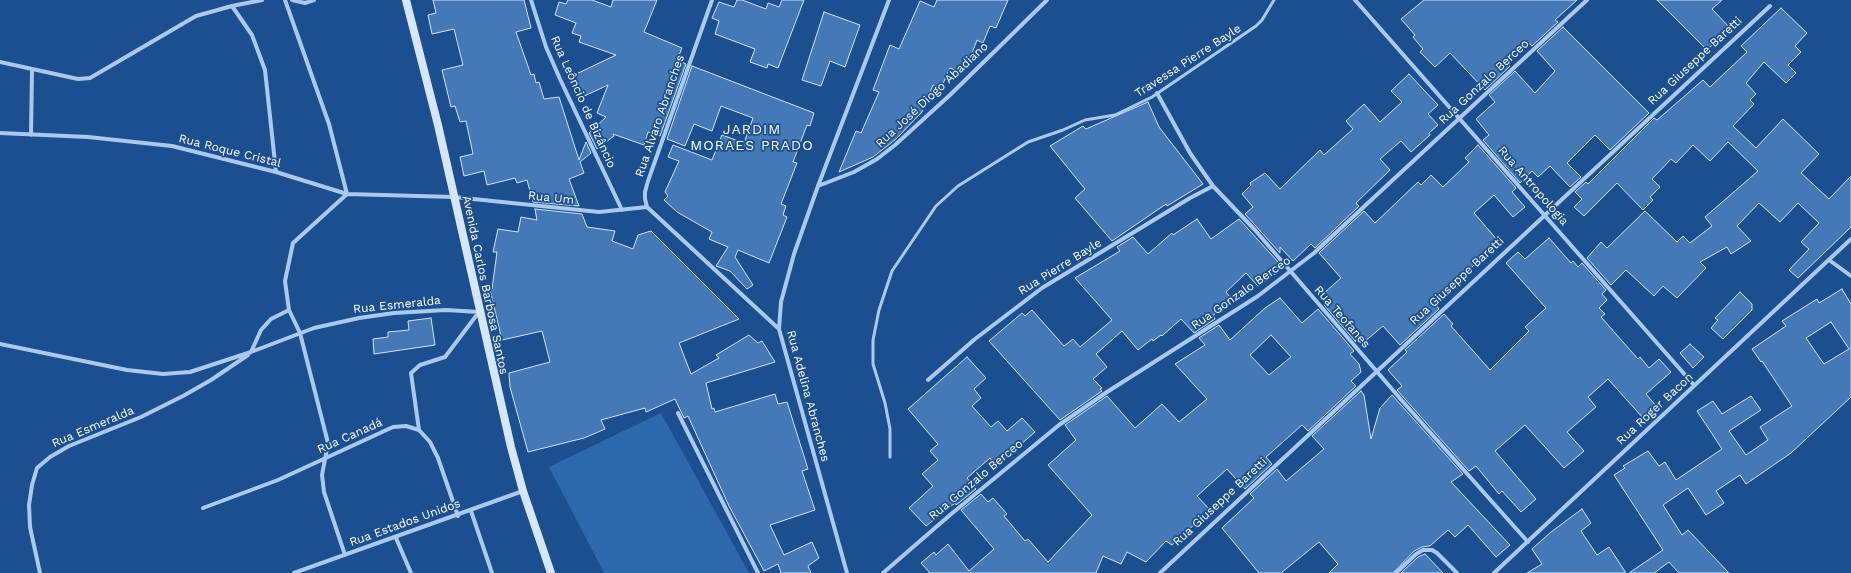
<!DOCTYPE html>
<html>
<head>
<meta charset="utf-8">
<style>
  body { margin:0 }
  canvas { display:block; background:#1b4f8f }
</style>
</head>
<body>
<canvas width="1851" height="573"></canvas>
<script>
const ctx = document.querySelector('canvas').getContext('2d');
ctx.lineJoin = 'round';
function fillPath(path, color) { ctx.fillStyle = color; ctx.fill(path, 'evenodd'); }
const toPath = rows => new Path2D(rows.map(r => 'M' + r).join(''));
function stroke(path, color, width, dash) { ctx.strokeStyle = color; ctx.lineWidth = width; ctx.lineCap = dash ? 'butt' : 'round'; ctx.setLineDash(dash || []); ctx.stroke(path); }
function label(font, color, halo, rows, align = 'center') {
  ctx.font = font + ' "Work Sans",sans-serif'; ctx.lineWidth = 3.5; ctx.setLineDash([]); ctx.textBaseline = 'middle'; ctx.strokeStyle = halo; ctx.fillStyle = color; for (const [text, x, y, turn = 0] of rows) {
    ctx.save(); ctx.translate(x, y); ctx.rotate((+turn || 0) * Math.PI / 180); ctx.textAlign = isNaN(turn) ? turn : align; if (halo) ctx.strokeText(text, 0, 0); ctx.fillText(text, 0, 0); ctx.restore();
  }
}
const green = toPath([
  [661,413,749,573,604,573,549,467]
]);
const building = toPath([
  [433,0,524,0,531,28,516,32,531,75,534,74,536,83,539,82,544,99,559,97,579,160,586,142,591,153,580,162,584,173,569,179,579,206,533,202,527,180,517,183,515,178,487,185,484,171,464,176,460,157,473,154,466,121,460,122,455,106,451,107,442,70,463,65,454,29,432,34,428,15,436,13,433,0],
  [568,0,592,0,611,7,613,0,657,0,644,32,682,48,677,60,686,64,660,136,648,132,644,145,613,134,614,136,597,149,589,133,606,117,597,113,608,85,580,98,570,77,616,55,579,42,581,36,572,33,576,23,555,15,559,2,566,4,568,0],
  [737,0,742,0,766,9,768,3,779,7,782,0,804,0,778,68,768,64,767,68,750,62,755,49,715,34,719,21,712,18,719,2,734,7,737,0],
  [937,0,1008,0,996,28,990,26,983,43,977,40,969,61,964,59,959,72,950,68,941,88,933,85,922,112,896,139,873,157,839,172,856,131,861,133,879,92,873,90,890,45,899,49,920,1,934,7,937,0],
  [1424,0,1577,0,1555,20,1558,22,1532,46,1529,43,1507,63,1510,66,1485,90,1450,53,1435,67,1420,52,1423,49,1413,37,1415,35,1401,19,1424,0],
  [1657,0,1722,0,1712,9,1730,28,1707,50,1657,0],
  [1781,8,1807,33,1795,46,1801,52,1788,65,1796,73,1786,83,1764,62,1746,83,1756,94,1750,100,1754,104,1733,126,1756,148,1783,119,1819,154,1801,173,1829,199,1851,176,1851,227,1798,278,1789,270,1809,249,1801,242,1819,223,1798,203,1780,222,1759,203,1737,226,1751,241,1731,254,1727,247,1700,262,1706,268,1677,298,1663,286,1654,296,1626,270,1611,285,1587,258,1601,242,1607,248,1645,211,1677,242,1683,236,1690,243,1712,226,1705,217,1758,171,1728,142,1710,161,1693,145,1676,163,1671,159,1652,179,1660,187,1650,197,1653,200,1643,210,1617,183,1584,216,1574,207,1582,199,1575,192,1586,182,1588,184,1654,118,1657,120,1703,80,1710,87,1747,52,1741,46,1781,8],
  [824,12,860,25,845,67,830,61,821,86,802,80,824,12],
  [1563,27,1649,113,1610,150,1595,135,1567,163,1581,177,1570,187,1550,166,1538,177,1532,171,1520,183,1483,140,1489,135,1476,119,1495,102,1489,95,1515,71,1535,93,1555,71,1537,51,1563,27],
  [692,66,814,113,810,126,807,125,793,162,797,163,781,204,786,206,783,215,787,217,769,263,738,250,735,257,753,285,747,289,730,271,716,266,728,247,709,239,712,232,677,212,664,200,668,196,665,192,679,161,668,157,673,145,712,160,722,135,744,143,753,118,721,106,712,131,694,124,685,146,667,139,692,66],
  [1409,74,1438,105,1428,114,1438,125,1429,133,1430,135,1411,152,1401,141,1380,159,1390,170,1356,203,1359,206,1315,248,1311,244,1293,261,1280,247,1280,253,1245,214,1253,207,1242,194,1251,185,1250,183,1265,173,1280,189,1320,150,1324,155,1353,129,1346,121,1364,104,1380,122,1402,102,1391,91,1409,74],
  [1148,102,1159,127,1203,184,1167,206,1166,204,1112,241,1075,198,1085,189,1050,146,1083,126,1086,129,1148,102],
  [1478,145,1516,188,1512,192,1525,207,1513,217,1494,195,1474,213,1499,242,1434,302,1439,309,1400,345,1383,326,1363,343,1354,332,1356,342,1324,305,1328,301,1323,294,1341,278,1319,253,1364,211,1375,223,1418,182,1421,185,1431,175,1443,187,1469,162,1465,158,1478,145],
  [535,209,582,214,587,227,615,231,612,241,633,249,638,235,651,231,739,319,679,343,691,374,719,358,716,355,749,335,758,343,762,341,775,362,706,383,712,409,714,408,715,412,775,394,778,404,787,402,808,469,802,471,815,510,770,525,784,555,812,542,819,558,808,566,811,573,781,573,778,564,764,571,729,506,688,416,684,418,675,399,646,412,645,408,601,420,605,429,584,438,528,452,510,387,509,373,550,362,542,331,502,340,490,290,492,289,497,252,493,252,498,229,518,232,521,217,537,220,535,209],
  [1197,219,1211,239,1239,219,1279,263,1278,272,1258,286,1246,273,1226,292,1234,302,1213,315,1215,319,1194,333,1181,319,1162,336,1161,335,1153,341,1152,339,1138,350,1122,331,1096,354,1107,367,1093,379,1102,388,1100,389,1102,391,1060,420,989,341,1022,313,1025,316,1032,310,1064,346,1073,339,1080,347,1112,320,1075,278,1120,251,1117,247,1133,237,1148,254,1172,233,1173,235,1197,219],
  [1549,238,1571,263,1573,261,1578,267,1582,263,1606,290,1602,294,1607,300,1599,308,1605,314,1601,317,1638,359,1640,357,1649,368,1659,359,1671,372,1646,394,1657,407,1644,419,1608,379,1588,397,1596,407,1567,432,1584,451,1564,468,1525,425,1495,451,1536,499,1521,512,1502,491,1499,494,1476,466,1469,471,1397,390,1402,386,1388,370,1407,352,1405,350,1444,314,1453,324,1451,326,1490,370,1529,331,1525,327,1546,308,1506,263,1518,252,1525,259,1549,238],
  [1842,289,1851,304,1851,397,1791,453,1746,484,1740,475,1716,491,1724,503,1706,515,1688,488,1663,505,1682,535,1688,530,1729,573,1679,573,1669,562,1654,573,1629,573,1663,550,1614,475,1625,468,1623,466,1648,451,1659,466,1665,462,1676,480,1722,449,1697,411,1713,401,1722,414,1751,396,1761,410,1729,431,1746,455,1768,440,1760,427,1792,406,1762,361,1761,362,1752,349,1786,326,1782,321,1817,299,1819,303,1842,289],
  [1831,322,1849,349,1824,364,1806,338,1831,322],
  [1740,292,1752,304,1752,310,1723,339,1711,328,1718,320,1715,318,1740,292],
  [1280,298,1302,323,1318,309,1354,351,1350,354,1359,364,1361,372,1351,381,1356,386,1308,431,1302,425,1266,457,1272,464,1245,489,1227,469,1197,496,1210,510,1172,545,1166,541,1146,562,1127,552,1121,564,1103,556,1096,573,930,573,921,563,934,552,936,555,948,544,969,571,994,549,961,510,981,494,988,502,993,498,1007,514,1004,516,1025,541,1028,539,1048,562,1092,515,1048,465,1076,440,1065,425,1107,396,1135,428,1162,404,1179,422,1207,399,1175,364,1205,345,1199,338,1219,325,1230,340,1265,308,1280,298],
  [1271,335,1291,357,1269,375,1250,355,1271,335],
  [431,318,435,345,374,354,373,339,388,337,388,332,409,330,408,321,431,318],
  [1690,344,1704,357,1693,368,1680,353,1690,344],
  [967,357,986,378,974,389,981,398,972,406,991,427,998,421,1007,431,1022,418,1035,432,996,466,990,458,967,478,976,489,956,505,955,503,926,526,909,508,933,486,922,474,938,460,930,451,938,444,908,409,967,357],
  [1361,391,1364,395,1371,439,1380,408,1392,395,1463,474,1451,482,1510,545,1496,557,1468,525,1455,537,1448,530,1430,546,1422,547,1414,551,1393,573,1329,573,1338,564,1319,542,1281,573,1259,573,1222,528,1254,498,1250,494,1277,469,1286,481,1324,449,1312,436,1361,391],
  [1582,509,1591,523,1581,531,1597,555,1609,547,1626,573,1527,573,1542,564,1532,549,1551,532,1582,509],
  [1425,554,1443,573,1401,573,1418,557,1425,554]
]);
const lane = toPath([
  [890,457,890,429,885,403,873,364,873,340,879,310,892,271,936,206,958,186,1028,142,1063,130,1085,120,1115,115,1152,97,1256,26,1262,20,1274,0]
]);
const street = toPath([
  [285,0,329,124,347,194,293,243,285,281,289,310],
  [292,0,305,3,314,0],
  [531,0,546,47,560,79,622,210],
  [712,0,648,181,645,192,645,199,647,207,779,329],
  [1355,0,1694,385],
  [232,6,252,35,265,70,276,172],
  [0,62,78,79,90,78,196,16,232,6,262,0],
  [1157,93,1190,153,1213,186,1255,230,1404,403,1528,542],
  [0,133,88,137,172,146,276,172,347,194,454,197,599,212,647,207],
  [31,135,32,69],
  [818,186,854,172,877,159,895,145,950,95,1047,0],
  [1829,260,1851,276],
  [0,344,127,370,163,374,190,372,251,352,314,328,359,318,394,313,446,310,479,312],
  [251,352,261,330,271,319,289,310,300,333,328,443,322,475,324,492,345,555],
  [928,380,975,339,1042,288,1190,198,1213,186],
  [678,413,758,573],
  [419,430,411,373,420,365,445,357,479,312],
  [203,508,278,480,393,427,406,426,419,430,430,442,438,458,458,516],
  [471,511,492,573],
  [396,538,411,573],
  [40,573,30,527,29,505,32,485,37,468,50,457,69,446,141,417,183,396,211,380,248,355],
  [294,573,523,491],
  [847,573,779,329,781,302,794,254,818,186,889,0],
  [883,573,950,515,1059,425,1107,392,1258,296,1314,253,1587,0],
  [1160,573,1770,6],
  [1396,573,1416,554,1423,550,1432,550,1437,553,1457,573],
  [1494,573,1851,239]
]);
const secondary = toPath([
  [406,0,438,125,511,447,523,491,551,573]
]);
const streetNames = [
  ["Travessa Pierre Bayle",1188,61,-33],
  ["Rua Giuseppe Baretti",1695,61,-43],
  ["Rua Gonzalo Berceo",1484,82,-43],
  ["Rua José Diogo Abadiano",932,95,-43],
  ["Rua Leôncio de Bizâncio",583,102,66],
  ["Rua Alvaro Abranches",660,116,-71],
  ["Rua Roque Cristal",230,151,14],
  ["Rua Antropologia",1533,186,49],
  ["Rua Um",551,198,6],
  ["Rua Pierre Bayle",1060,267,-32],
  ["Rua Giuseppe Baretti",1457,281,-43],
  ["Avenida Carlos Barbosa Santos",485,285,78],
  ["Rua Gonzalo Berceo",1241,293,-35],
  ["Rua Esmeralda",397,305,-6],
  ["Rua Teofanes",1342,317,49],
  ["Rua Adelina Abranches",808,396,75],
  ["Rua Roger Bacon",1655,409,-43],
  ["Rua Esmeralda",93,427,-23],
  ["Rua Canadá",350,436,-24],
  ["Rua Gonzalo Berceo",976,480,-40],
  ["Rua Giuseppe Baretti",1220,502,-43],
  ["Rua Estados Unidos",405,523,-20]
];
const quarterNames = [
  ["JARDIM",752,130],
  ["MORAES PRADO",752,146]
];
fillPath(green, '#2e69ad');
fillPath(building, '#4478b7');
stroke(building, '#cfe3fa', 1);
stroke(lane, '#a9c9ee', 3);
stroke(street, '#a9c9ee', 4);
stroke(secondary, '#d6e6fa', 8);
label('12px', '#fff', '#1b4f8f', streetNames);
ctx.letterSpacing = '1px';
label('14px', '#fff', '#1b4f8f', quarterNames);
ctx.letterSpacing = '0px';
</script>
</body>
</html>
